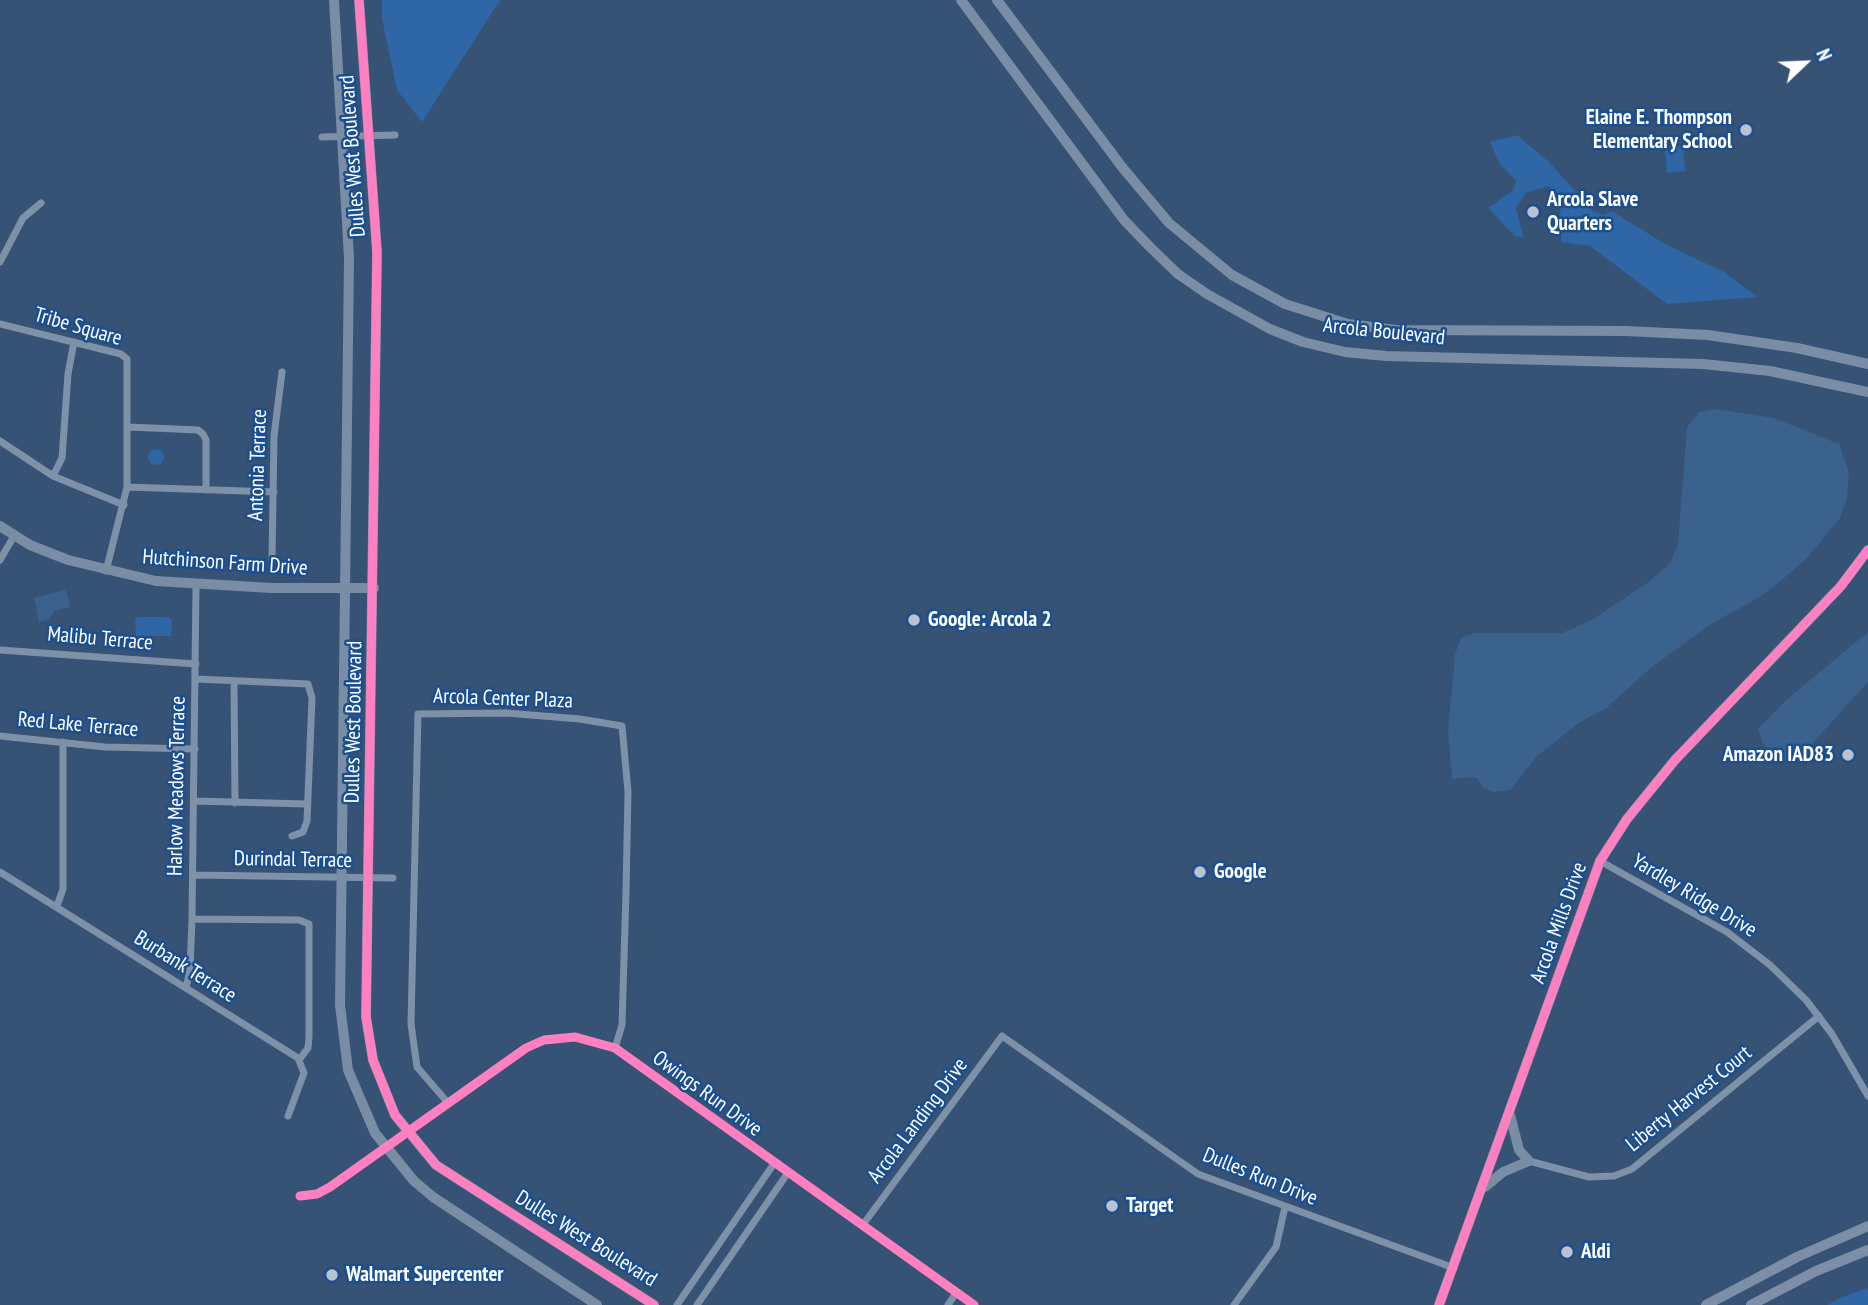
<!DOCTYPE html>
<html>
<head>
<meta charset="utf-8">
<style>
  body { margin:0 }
  #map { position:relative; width:1868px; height:1305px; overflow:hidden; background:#365274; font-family:"PT Sans Narrow",sans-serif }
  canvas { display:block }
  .north { position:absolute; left:1770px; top:28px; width:70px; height:70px; -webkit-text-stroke:5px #1b4f8f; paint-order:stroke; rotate:67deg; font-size:19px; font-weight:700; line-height:28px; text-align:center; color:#fff }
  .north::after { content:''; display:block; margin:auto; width:24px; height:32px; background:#fff; clip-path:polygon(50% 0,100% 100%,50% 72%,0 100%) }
</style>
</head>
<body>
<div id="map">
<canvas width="1868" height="1305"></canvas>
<div class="north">N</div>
</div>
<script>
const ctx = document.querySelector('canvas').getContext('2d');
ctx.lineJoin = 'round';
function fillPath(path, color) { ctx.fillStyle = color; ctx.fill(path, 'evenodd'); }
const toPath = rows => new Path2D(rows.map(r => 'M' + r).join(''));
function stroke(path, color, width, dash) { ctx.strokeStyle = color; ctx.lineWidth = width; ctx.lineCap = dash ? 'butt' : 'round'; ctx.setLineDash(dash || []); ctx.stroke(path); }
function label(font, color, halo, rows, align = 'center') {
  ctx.font = font + ' "PT Sans Narrow",sans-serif'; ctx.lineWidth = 5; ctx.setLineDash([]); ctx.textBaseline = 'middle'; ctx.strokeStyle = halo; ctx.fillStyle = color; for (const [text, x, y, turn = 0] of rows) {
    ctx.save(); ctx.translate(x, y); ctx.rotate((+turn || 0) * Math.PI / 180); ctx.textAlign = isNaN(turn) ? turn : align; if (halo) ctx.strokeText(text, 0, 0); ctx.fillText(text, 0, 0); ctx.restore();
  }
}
const green = toPath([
  [382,0,500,0,422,122,397,90,382,19],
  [1517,135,1549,162,1594,212,1603,215,1612,211,1665,244,1724,272,1758,297,1667,304,1590,246,1561,242,1560,206,1548,186,1526,193,1516,208,1524,238,1515,236,1488,208,1513,190,1516,181,1499,163,1490,142],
  [1683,147,1685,171,1667,173,1665,149],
  '148 457a8 8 0 1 1 16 0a8 8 0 1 1-16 0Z',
  [138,617,167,617,172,620,171,636,136,636,135,619],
  [1868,1288,1868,1305,1827,1305,1842,1297]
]);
const water = toPath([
  [1716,409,1774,418,1839,444,1849,472,1847,498,1840,518,1807,558,1782,580,1760,597,1711,624,1652,667,1606,708,1579,723,1537,756,1510,790,1493,792,1484,788,1475,777,1452,779,1448,731,1455,654,1461,638,1474,633,1562,633,1590,621,1650,581,1670,563,1678,544,1687,427,1699,412],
  [66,590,70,607,54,611,50,618,39,623,34,598],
  [1868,632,1868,682,1800,757,1792,762,1781,760,1763,744,1758,729,1786,700]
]);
const street = toPath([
  [322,137,395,135],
  [0,262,23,218,41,203],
  [0,324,121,354,127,359,127,487,106,571],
  [128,427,198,430,203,434,206,440,206,490],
  [0,441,53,476,124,505],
  [53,476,62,458,68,374,74,342],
  [127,487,274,492],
  [272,559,274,436,282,372],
  [0,560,14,536],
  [0,650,196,664],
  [196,679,308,684,312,698,307,821,303,832,292,836],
  [234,681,235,803],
  [0,736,105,747,195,749],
  [194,801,306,804],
  [1600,861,1727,932,1770,965,1806,1000,1832,1034,1868,1096],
  [0,872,298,1058,304,1073,288,1116],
  [193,875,393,878],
  [57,906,63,889,63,742],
  [192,919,299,920,309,924,309,1037,308,1048,299,1060],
  [186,988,190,970,192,919,196,585],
  [448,1103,417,1067,411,1024,418,714,506,713,580,719,622,726,628,792,626,892,622,1025,615,1048],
  [1529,1161,1589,1177,1614,1176,1632,1169,1819,1016],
  [300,1196,317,1194,330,1187,526,1048,544,1040,575,1037,615,1048,974,1305],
  [862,1226,1002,1036,1198,1174,1454,1268],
  [677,1305,773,1165],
  [697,1305,787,1174],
  [948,1305,956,1293],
  [1234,1305,1276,1247,1285,1207]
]);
const secondary = toPath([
  [334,0,349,258,340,1005,348,1070,375,1133,414,1181,433,1197,597,1305],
  [359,0,377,252,366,1017,373,1060,395,1115,436,1165,654,1305],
  [961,0,1124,220,1150,247,1178,274,1207,294,1270,329,1303,342,1345,352,1386,356,1703,364,1770,371,1868,392],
  [997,0,1122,167,1169,223,1232,275,1285,304,1348,324,1396,330,1626,331,1708,335,1797,348,1868,364],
  [0,526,30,545,68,560,156,581,271,588,374,588],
  [1485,1187,1503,1172,1529,1161,1519,1150,1510,1115],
  [1439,1305,1600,861,1627,819,1675,760,1841,586,1868,550]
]);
const primary = toPath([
  [1706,1305,1797,1257,1868,1226],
  [1751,1305,1816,1271,1868,1250]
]);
const cycleway = toPath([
  [359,0,377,252,366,1017,373,1060,395,1115,436,1165,654,1305],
  [300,1196,317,1194,330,1187,526,1048,544,1040,575,1037,615,1048,974,1305],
  [1439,1305,1600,861,1627,819,1675,760,1841,586,1868,550]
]);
const markers = [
  [1746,130,7,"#b9c2ce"],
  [1533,212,7,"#b9c2ce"],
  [914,620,7,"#b9c2ce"],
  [1848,755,7,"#b9c2ce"],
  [1200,872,7,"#b9c2ce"],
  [1112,1206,7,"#b9c2ce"],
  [1567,1252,7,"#b9c2ce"],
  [332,1275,7,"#b9c2ce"]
];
const poiNames = [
  ["Elaine E. Thompson",1732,118,"right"],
  ["Elementary School",1732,142,"right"],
  ["Arcola Slave",1547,200],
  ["Quarters",1547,224],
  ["Google: Arcola 2",928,620],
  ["Amazon IAD83",1834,755,"right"],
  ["Google",1214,872],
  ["Target",1126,1206],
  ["Aldi",1581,1252],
  ["Walmart Supercenter",346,1275]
];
const streetNames = [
  ["Dulles West Boulevard",353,156,-94],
  ["Tribe Square",78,327,16],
  ["Arcola Boulevard",1384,332,6],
  ["Antonia Terrace",258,465,-88],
  ["Hutchinson Farm Drive",225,563,4],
  ["Malibu Terrace",100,639,5],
  ["Arcola Center Plaza",503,699,2],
  ["Dulles West Boulevard",354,722,-89],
  ["Red Lake Terrace",78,725,5],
  ["Harlow Meadows Terrace",177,786,-89],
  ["Durindal Terrace",293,860,1],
  ["Yardley Ridge Drive",1694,896,31],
  ["Arcola Mills Drive",1559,923,-70],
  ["Burbank Terrace",185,967,32],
  ["Owings Run Drive",707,1094,36],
  ["Liberty Harvest Court",1689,1099,-39],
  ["Arcola Landing Drive",918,1121,-53],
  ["Dulles Run Drive",1260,1177,22],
  ["Dulles West Boulevard",586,1239,32]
];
fillPath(green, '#2f66a5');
fillPath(water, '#3b618d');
stroke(street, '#7d92a8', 7);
stroke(secondary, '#798da4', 10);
stroke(primary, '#7d8ea7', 10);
stroke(cycleway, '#ff80c0', 9);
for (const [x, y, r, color] of markers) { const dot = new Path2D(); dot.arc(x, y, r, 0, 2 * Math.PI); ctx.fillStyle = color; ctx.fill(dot); stroke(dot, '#1b4f8f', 2.5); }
label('bold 21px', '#fff', '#1b4f8f', poiNames, 'left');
label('21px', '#fff', '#1b4f8f', streetNames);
</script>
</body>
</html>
